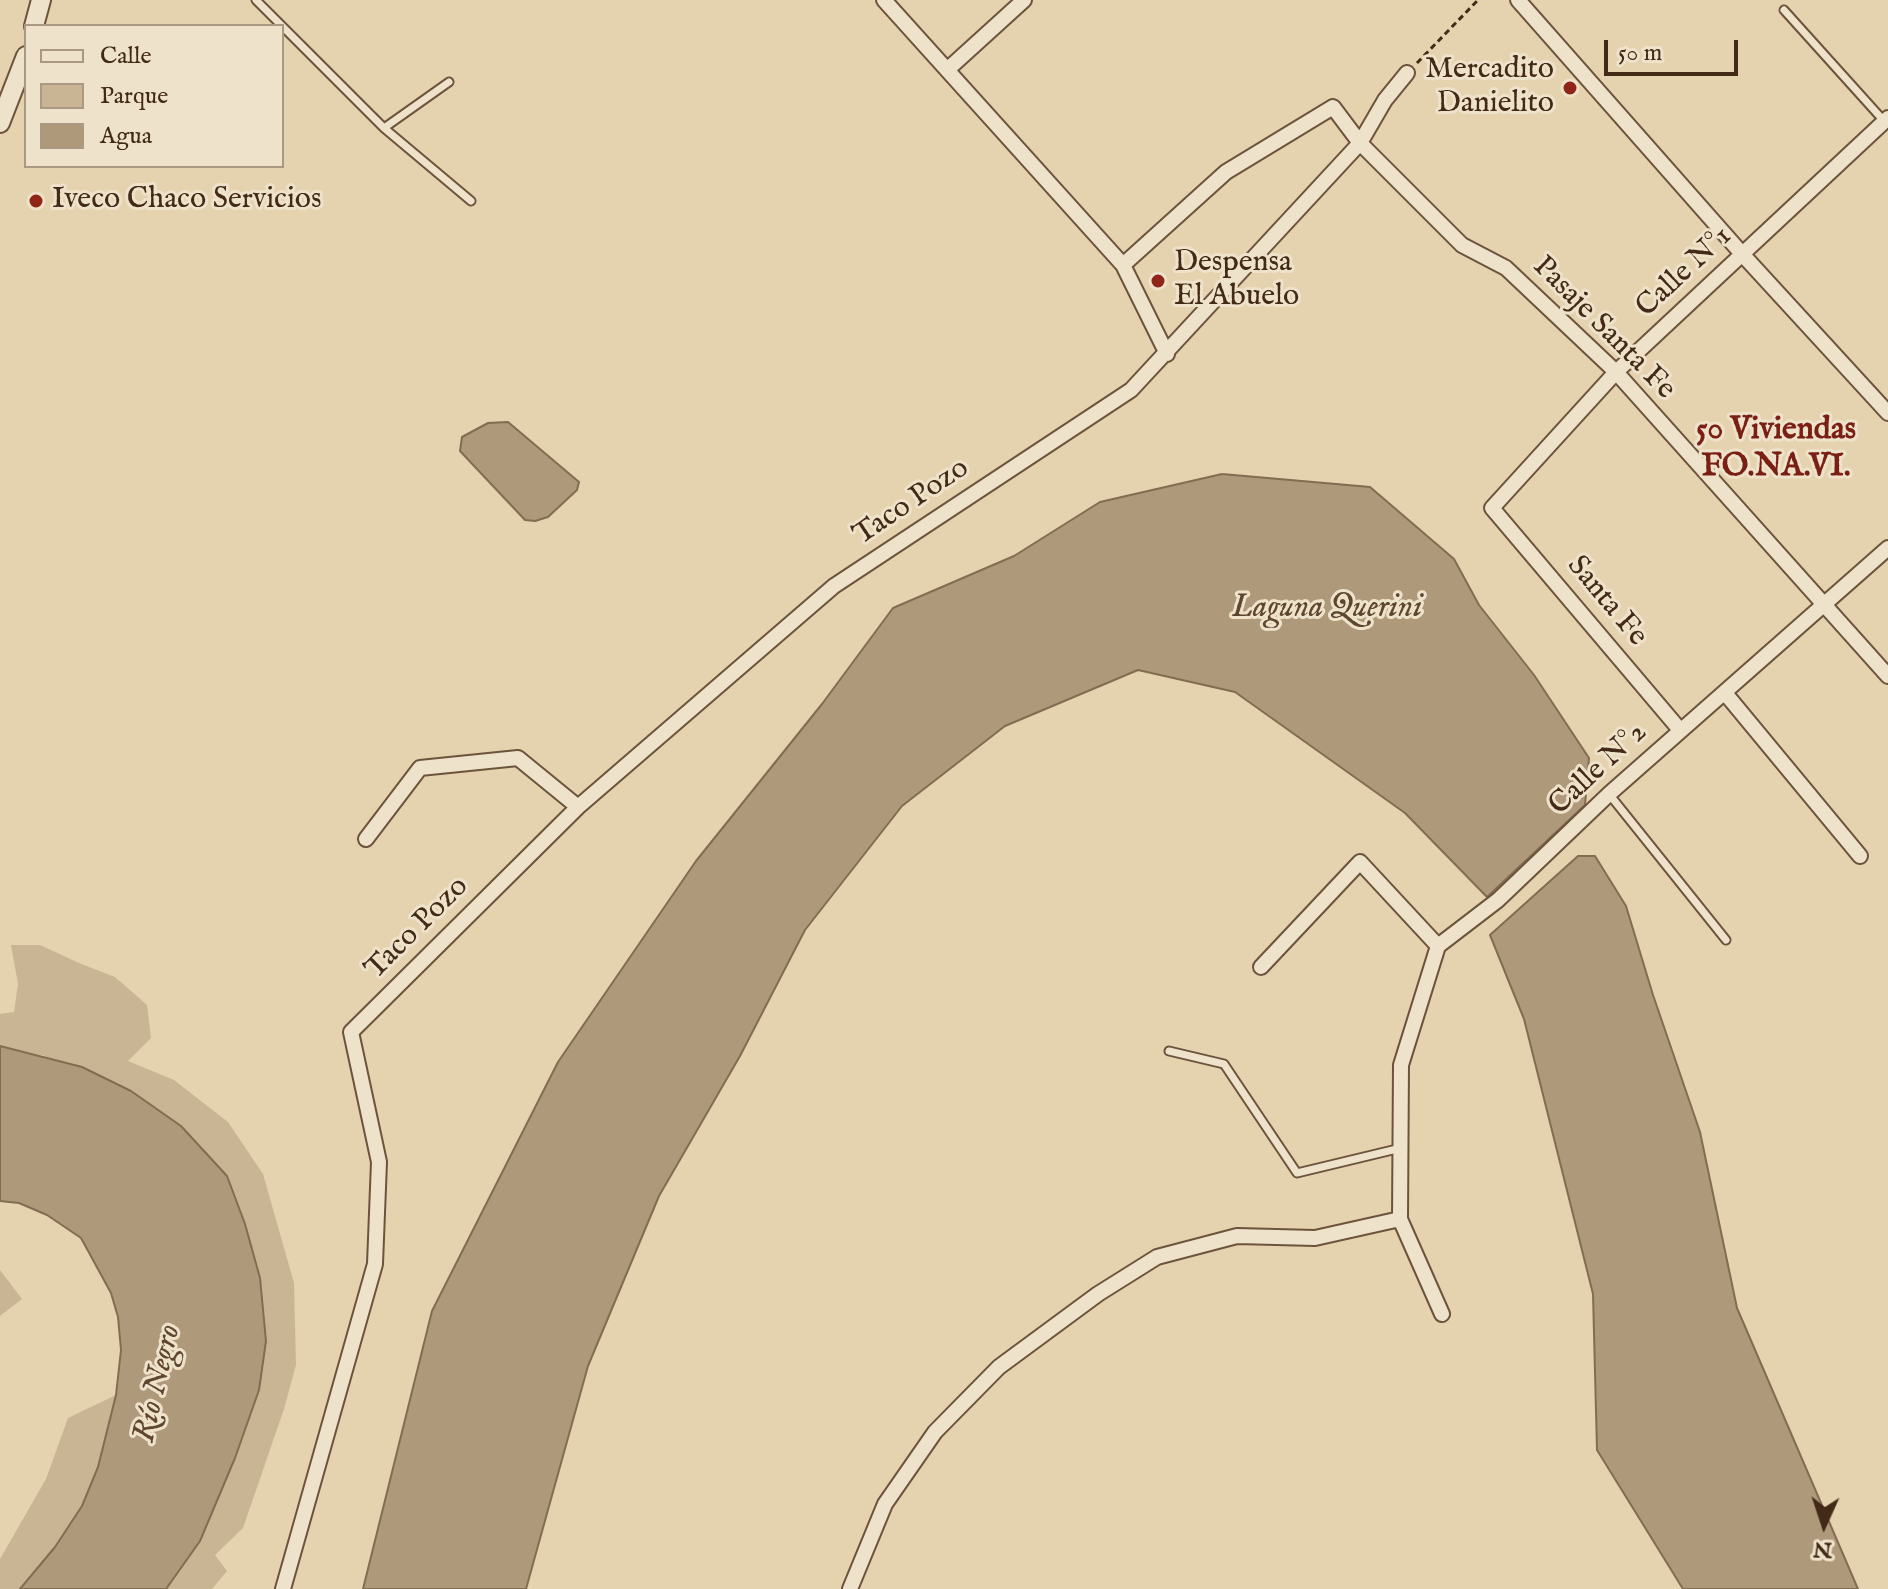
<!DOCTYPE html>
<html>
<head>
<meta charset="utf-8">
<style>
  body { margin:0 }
  #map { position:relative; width:1888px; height:1589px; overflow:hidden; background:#e5d2ae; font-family:"IM FELL English",serif }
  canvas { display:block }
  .legend { position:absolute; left:24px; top:24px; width:260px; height:144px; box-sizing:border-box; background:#eee2ca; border:2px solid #aa9882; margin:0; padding:10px 14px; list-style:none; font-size:24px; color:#432a16 }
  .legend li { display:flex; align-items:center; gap:16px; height:40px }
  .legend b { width:40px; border:2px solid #aa9882 }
  .north { position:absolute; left:1784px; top:1485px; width:80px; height:80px; -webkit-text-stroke:6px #eee2ca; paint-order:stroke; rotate:183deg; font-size:22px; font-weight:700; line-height:32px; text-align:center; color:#432a16 }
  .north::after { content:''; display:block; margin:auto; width:28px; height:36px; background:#432a16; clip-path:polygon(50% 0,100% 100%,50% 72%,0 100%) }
  .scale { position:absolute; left:1604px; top:40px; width:134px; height:36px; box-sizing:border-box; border:4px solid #432a16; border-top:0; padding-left:10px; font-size:24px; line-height:28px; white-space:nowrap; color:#432a16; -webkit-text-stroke:6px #eee2ca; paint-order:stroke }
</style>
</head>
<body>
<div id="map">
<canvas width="1888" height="1589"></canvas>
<ul class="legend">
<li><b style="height:10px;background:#eee2ca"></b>Calle</li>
<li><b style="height:22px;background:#c9b594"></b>Parque</li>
<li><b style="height:22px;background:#ae997a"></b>Agua</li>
</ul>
<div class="north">N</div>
<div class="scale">50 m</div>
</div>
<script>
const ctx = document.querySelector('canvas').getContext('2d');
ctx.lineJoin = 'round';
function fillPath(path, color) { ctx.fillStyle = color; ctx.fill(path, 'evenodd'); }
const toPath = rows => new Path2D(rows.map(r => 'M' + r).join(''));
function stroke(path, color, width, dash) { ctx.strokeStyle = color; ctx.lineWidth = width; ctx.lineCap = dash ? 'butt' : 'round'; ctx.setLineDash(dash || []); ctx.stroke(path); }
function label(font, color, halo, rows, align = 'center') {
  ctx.font = font + ' "IM FELL English",serif'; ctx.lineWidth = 6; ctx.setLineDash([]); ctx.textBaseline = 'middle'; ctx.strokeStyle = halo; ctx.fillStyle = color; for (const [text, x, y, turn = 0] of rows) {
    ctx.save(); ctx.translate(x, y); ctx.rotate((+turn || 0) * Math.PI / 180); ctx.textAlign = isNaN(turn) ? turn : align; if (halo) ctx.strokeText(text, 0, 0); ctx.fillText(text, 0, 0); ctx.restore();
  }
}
const green = toPath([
  [11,945,40,945,79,963,115,977,147,1005,151,1038,128,1061,174,1080,228,1122,263,1174,294,1283,296,1365,284,1409,243,1528,215,1555,227,1571,212,1589,166,1589,200,1541,235,1458,259,1390,266,1341,260,1278,245,1224,45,1056,0,1046,0,1014,14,1012,18,984],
  [0,1270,22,1299,0,1316],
  [116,1395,98,1467,82,1506,55,1547,20,1589,0,1589,0,1559,46,1479,68,1418]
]);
const water = toPath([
  [508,422,579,482,577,490,548,517,535,521,525,520,460,451,462,437,488,423,508,422],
  [1222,474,1370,487,1454,559,1479,605,1534,675,1589,758,1585,805,1487,897,1405,813,1235,692,1138,670,1005,726,902,806,805,930,740,1056,659,1196,588,1366,526,1589,363,1589,432,1311,558,1062,696,861,822,704,893,608,1014,556,1100,502,1222,474],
  [1578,856,1595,856,1626,906,1653,995,1700,1132,1737,1308,1858,1589,1683,1589,1597,1450,1593,1294,1524,1019,1490,935,1578,856],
  [0,1046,82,1067,131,1091,181,1126,227,1176,245,1224,260,1278,266,1341,259,1390,235,1458,200,1541,166,1589,20,1589,55,1547,82,1506,98,1467,116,1395,121,1350,118,1317,111,1293,81,1238,47,1215,19,1203,0,1201,0,1046]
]);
const path = toPath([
  [1417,63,1478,0]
]);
const service = toPath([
  [256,0,384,128,449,82],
  [1784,10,1884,121],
  [384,128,471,201],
  [1609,794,1726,940],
  [1169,1051,1224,1064,1297,1173,1401,1148]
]);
const minor = toPath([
  [884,0,1123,265,1167,354],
  [1518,0,1743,255,1888,413],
  [947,70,1024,0],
  [1123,265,1226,172,1333,107,1360,143,1462,245,1506,268,1616,372,1888,676],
  [1725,693,1860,856],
  [1680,730,1492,508,1616,372,1888,118],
  [366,839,420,768,518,758,578,807],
  [1261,967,1360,862,1438,946],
  [1400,1219,1442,1314],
  [283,1589,375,1264,379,1162,351,1032,578,807,834,586,1131,390,1360,143,1385,100,1407,73],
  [850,1589,885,1504,935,1432,999,1367,1098,1294,1157,1257,1237,1236,1315,1238,1400,1219,1401,1065,1438,946,1498,900,1609,794,1888,548]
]);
const tertiary = toPath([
  [34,26,41,0],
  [0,123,26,56]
]);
const markers = [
  [1570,88,8,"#8f2418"],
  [36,201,8,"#8f2418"],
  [1158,281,8,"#8f2418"]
];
const poiNames = [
  ["Mercadito",1554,71,"right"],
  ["Danielito",1554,105,"right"],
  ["Iveco Chaco Servicios",52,201],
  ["Despensa",1174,264],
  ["El Abuelo",1174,298]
];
const streetNames = [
  ["Calle N°1",1685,273,-43],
  ["Pasaje Santa Fe",1603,329,45],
  ["Taco Pozo",912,503,-34],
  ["Santa Fe",1606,602,50],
  ["Calle N°2",1599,770,-43],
  ["Taco Pozo",418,929,-45]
];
const neighbourhoodNames = [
  ["50 Viviendas",1776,431],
  ["FO.NA.VI.",1776,468]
];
const waterNames = [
  ["Laguna Querini",1327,609],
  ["Río Negro",159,1384,-77]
];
fillPath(green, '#c9b594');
fillPath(water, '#ae997a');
stroke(water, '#836d52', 2);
stroke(service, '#6c543c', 11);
stroke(minor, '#6c543c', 18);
stroke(tertiary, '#6c543c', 22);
stroke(path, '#432a16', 3, [6, 4]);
stroke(service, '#eee2ca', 7);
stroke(minor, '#eee2ca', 14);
stroke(tertiary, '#eee2ca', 18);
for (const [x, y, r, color] of markers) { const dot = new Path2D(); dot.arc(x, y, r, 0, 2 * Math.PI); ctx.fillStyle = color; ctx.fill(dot); stroke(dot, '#eee2ca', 3); }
label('30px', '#432a16', '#eee2ca', poiNames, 'left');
label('30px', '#432a16', '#eee2ca', streetNames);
label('bold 32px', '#7a1f14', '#eee2ca', neighbourhoodNames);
label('italic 32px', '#5e462f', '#eee2ca', waterNames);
</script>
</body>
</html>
